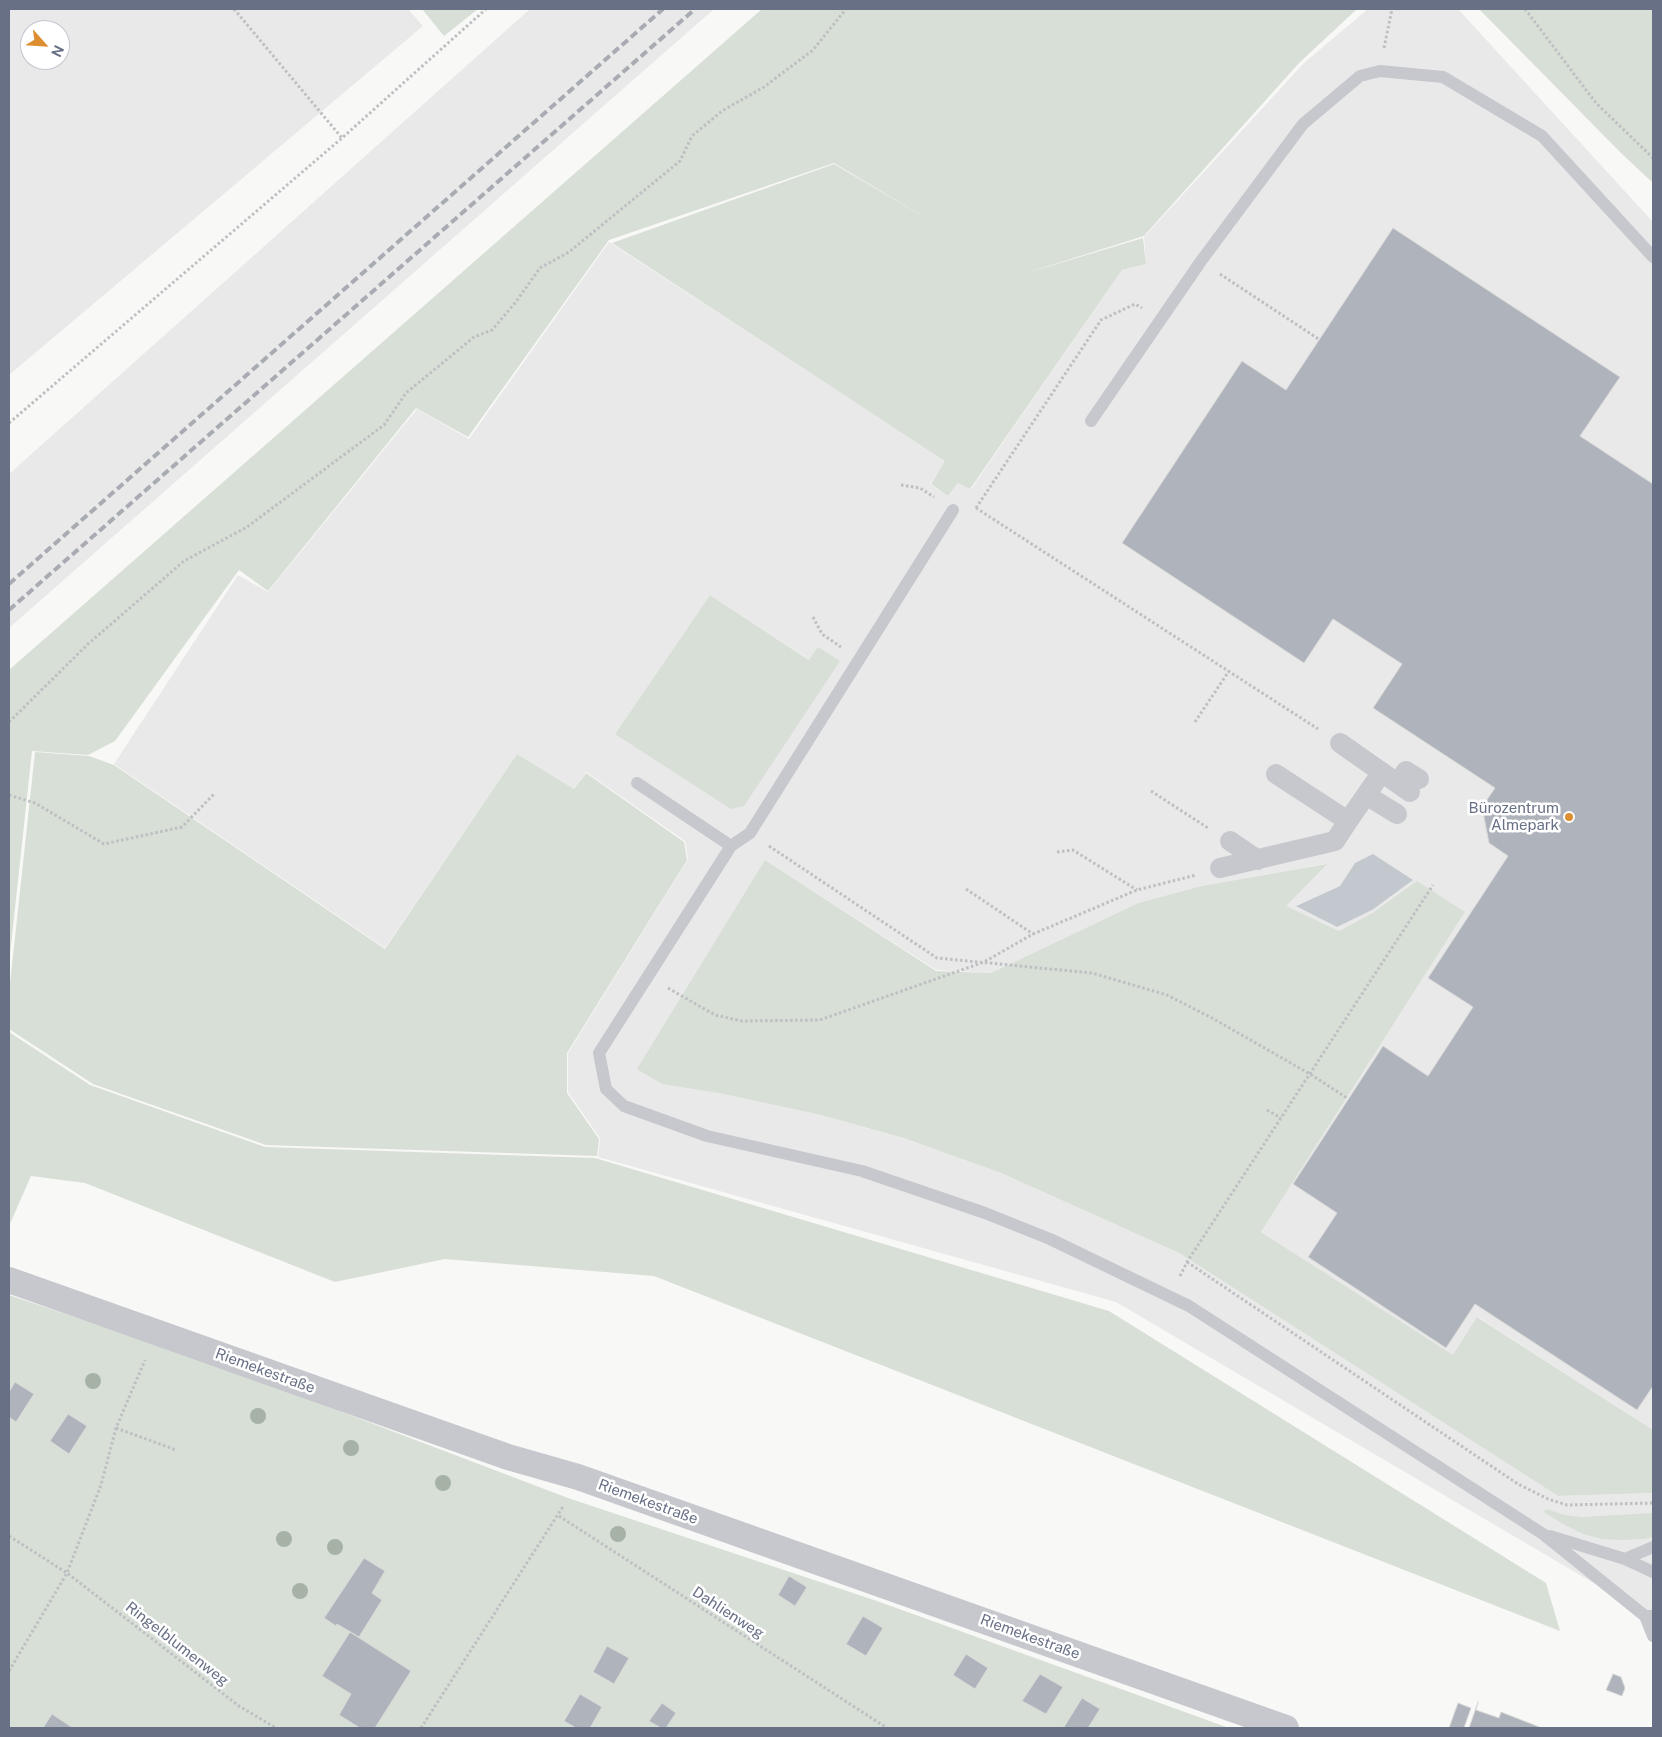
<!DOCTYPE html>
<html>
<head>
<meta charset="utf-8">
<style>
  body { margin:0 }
  #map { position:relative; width:1662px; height:1737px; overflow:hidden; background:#f8f8f6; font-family:"Public Sans",sans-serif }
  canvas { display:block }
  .frame { position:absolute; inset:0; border:10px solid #687086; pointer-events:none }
  .north { position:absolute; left:20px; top:20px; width:50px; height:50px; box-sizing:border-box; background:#fff; border:1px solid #c3c6cf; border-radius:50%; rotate:116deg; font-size:14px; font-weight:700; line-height:20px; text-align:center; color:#687086 }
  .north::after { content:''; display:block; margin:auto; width:18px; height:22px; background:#dd8e31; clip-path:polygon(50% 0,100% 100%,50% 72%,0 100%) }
</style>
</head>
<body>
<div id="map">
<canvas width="1662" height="1737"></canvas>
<div class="frame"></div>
<div class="north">N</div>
</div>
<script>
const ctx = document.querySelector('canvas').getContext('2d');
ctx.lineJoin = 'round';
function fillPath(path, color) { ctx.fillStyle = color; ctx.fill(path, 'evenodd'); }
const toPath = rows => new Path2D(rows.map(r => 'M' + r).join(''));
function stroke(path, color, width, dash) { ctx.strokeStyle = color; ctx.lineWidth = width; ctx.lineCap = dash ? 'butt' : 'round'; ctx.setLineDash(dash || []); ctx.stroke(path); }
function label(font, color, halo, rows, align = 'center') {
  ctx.font = font + ' "Public Sans",sans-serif'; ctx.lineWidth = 5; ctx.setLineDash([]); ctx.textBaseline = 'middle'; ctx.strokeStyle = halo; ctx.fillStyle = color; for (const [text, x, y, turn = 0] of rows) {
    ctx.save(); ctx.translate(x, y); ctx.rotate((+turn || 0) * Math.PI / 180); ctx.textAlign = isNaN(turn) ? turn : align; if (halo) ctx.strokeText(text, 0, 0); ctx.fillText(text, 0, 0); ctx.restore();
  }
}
const built = toPath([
  [9,9,408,9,423,26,9,375],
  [30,30,60,30,60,60,30,60],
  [530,9,714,9,9,628,9,474],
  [1368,9,1458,9,1653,222,1653,1430,1478,1317,1453,1356,1261,1232,1465,912,1374,912,1339,931,1285,906,1326,864,1201,886,1138,903,991,973,936,970,765,860,662,1084,723,1094,821,1115,902,1138,1001,1173,1179,1253,1558,1496,1653,1493,1653,1618,1116,1302,598,1157,600,1138,568,1092,568,1053,688,859,685,841,586,772,574,789,517,754,385,948,114,764,238,575,268,592,417,409,469,439,609,242,946,461,930,484,948,496,958,483,971,489,1122,270,1146,264,1144,237,1304,63],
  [710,595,810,660,615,734],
  [1340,886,1337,927,1297,905]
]);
const green = toPath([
  [422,9,478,9,444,36],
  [762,9,1357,9,1299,63,1144,236,1020,275,1143,238,1146,264,1122,270,970,489,958,483,948,496,931,484,945,461,612,243,834,164,936,224,834,163,609,240,468,437,416,408,268,591,239,570,115,741,88,755,32,751,9,964,9,670],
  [1479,9,1653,9,1653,183,1622,154],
  [710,595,809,660,818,647,840,661,744,806,731,809,615,734],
  [35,752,89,756,114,765,385,949,517,754,574,789,586,773,684,842,687,860,567,1053,567,1093,599,1139,597,1156,266,1145,93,1084,9,1029,9,993],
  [765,860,936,971,991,973,1138,903,1201,886,1327,864,1286,906,1339,931,1374,912,1417,881,1465,912,1261,1232,1453,1355,1477,1317,1653,1430,1653,1493,1558,1496,1179,1253,1001,1173,903,1138,821,1115,723,1094,662,1084,637,1069],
  [9,1032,90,1085,265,1147,595,1158,1109,1311,1546,1583,1560,1631,654,1276,445,1259,335,1282,85,1183,31,1176,9,1226],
  [9,1295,229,1369,568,1498,877,1601,1229,1728,9,1728],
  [1546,1509,1565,1515,1582,1517,1653,1513,1653,1537,1643,1539,1622,1540,1602,1539,1583,1534,1563,1524,1544,1512]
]);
const water = toPath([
  [1373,854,1413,880,1372,910,1337,927,1296,906,1340,886,1355,863]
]);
const building = toPath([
  [1393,228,1620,377,1580,436,1653,484,1653,1386,1637,1410,1475,1304,1446,1348,1308,1257,1337,1213,1293,1184,1383,1046,1428,1076,1473,1007,1428,978,1508,856,1489,843,1482,807,1495,788,1373,708,1402,664,1333,619,1304,663,1122,543,1242,361,1286,390,1393,228],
  [15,1382,34,1394,16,1422,9,1417,9,1392,15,1382],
  [68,1414,87,1426,69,1454,50,1441,68,1414],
  [364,1558,385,1571,372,1593,382,1600,359,1637,337,1624,336,1626,324,1618,364,1558],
  [789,1576,807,1587,795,1606,778,1595,789,1576],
  [863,1616,883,1628,866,1656,846,1644,863,1616],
  [350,1632,411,1671,375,1728,360,1728,339,1715,351,1694,322,1676,350,1632],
  [607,1646,629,1658,614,1684,593,1672,607,1646],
  [966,1654,988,1668,975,1689,953,1675,966,1654],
  [1040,1674,1063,1687,1046,1714,1022,1701,1040,1674],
  [1613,1674,1621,1677,1625,1688,1622,1696,1606,1690,1613,1674],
  [580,1694,602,1707,590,1728,576,1728,564,1721,580,1694],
  [1082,1698,1100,1709,1088,1728,1067,1728,1064,1727,1082,1698],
  [1478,1702,1476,1710,1499,1718,1501,1712,1542,1728,1469,1728,1478,1702],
  [662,1703,676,1713,666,1728,661,1728,649,1721,662,1703],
  [1458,1703,1471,1708,1464,1728,1449,1728,1458,1703],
  [52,1714,73,1728,43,1728,52,1714]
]);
const path = toPath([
  [234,9,342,138],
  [1525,9,1596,103,1653,158],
  [1384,48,1392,9],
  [1220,274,1320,340],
  [9,423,342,138,486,9],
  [901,485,920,488,934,497],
  [976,508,1318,729],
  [976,508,1101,320,1135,304,1142,308],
  [813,617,822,634,841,647],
  [9,722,88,644,184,561,247,527,384,425,406,393,474,337,492,330,515,303,540,268,569,252,680,161,692,136,722,111,764,87,813,50,846,9],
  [1195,722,1229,671],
  [1151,791,1208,828],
  [9,795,35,803,104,844,182,827,215,793],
  [769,846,937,958,1092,973,1167,995,1212,1018,1310,1074,1347,1098],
  [1057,852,1073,850,1137,890],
  [966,889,1033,934],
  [668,988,715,1015,742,1021,820,1020,984,962,1033,934,1137,890,1196,875],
  [1267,1110,1281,1118],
  [1187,1262,1518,1484,1548,1499,1567,1505,1653,1503],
  [1180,1276,1187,1262,1433,885],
  [116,1428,176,1450],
  [559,1516,887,1728],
  [9,1536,67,1573,239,1706,276,1728],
  [9,1671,67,1573,101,1485,116,1428,145,1360],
  [421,1728,564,1505]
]);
const service = toPath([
  [1091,421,1201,261,1303,124,1360,76,1380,71,1443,77,1542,136,1653,257],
  [637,783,731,846,599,1053,606,1089,624,1106,707,1136,862,1171,985,1213,1050,1239,1189,1306,1543,1534,1645,1616,1653,1616],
  [731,846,750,833,953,510],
  [1550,1536,1625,1559,1653,1572],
  [1625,1559,1653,1547],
  [1645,1616,1653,1636]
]);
const pedestrian = toPath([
  [1340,743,1410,792],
  [1276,774,1348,821,1382,772],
  [1398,783,1406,771,1419,779],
  [1366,795,1397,814],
  [1230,841,1258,860],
  [1220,868,1335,841,1348,821]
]);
const minor = toPath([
  [9,1280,508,1457,578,1477,1286,1728]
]);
const rail = toPath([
  [9,584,663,9],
  [9,610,695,9]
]);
const trees = [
  [93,1381],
  [258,1416],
  [351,1448],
  [443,1483],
  [618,1534],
  [284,1539],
  [335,1547],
  [300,1591]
];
const markers = [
  [1569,817,5,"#dd8e31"]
];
const poiNames = [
  ["Bürozentrum",1559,808],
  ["Almepark",1559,825]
];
const streetNames = [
  ["Riemekestraße",265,1371,20],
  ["Riemekestraße",648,1502,20],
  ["Dahlienweg",728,1613,33],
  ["Riemekestraße",1030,1637,20],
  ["Ringelblumenweg",177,1644,38]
];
fillPath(built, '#e9e9e9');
fillPath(green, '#d8dfd7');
fillPath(water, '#c3c8cf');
fillPath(building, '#afb3bc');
stroke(building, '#d9dad8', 1);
stroke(path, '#bebfc2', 3, [2.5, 2.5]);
stroke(service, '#c6c8cd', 12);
stroke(pedestrian, '#c6c8cd', 20);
stroke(minor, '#c6c8cd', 26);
stroke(rail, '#a9abb3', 4, [8, 4]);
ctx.fillStyle = '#a6b2a6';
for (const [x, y] of trees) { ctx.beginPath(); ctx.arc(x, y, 8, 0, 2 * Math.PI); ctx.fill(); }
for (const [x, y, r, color] of markers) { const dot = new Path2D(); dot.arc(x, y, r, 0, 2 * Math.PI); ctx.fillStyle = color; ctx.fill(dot); stroke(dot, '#fff', 2); }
label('15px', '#687086', '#fff', poiNames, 'right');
label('15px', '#687086', '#fff', streetNames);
</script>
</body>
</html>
